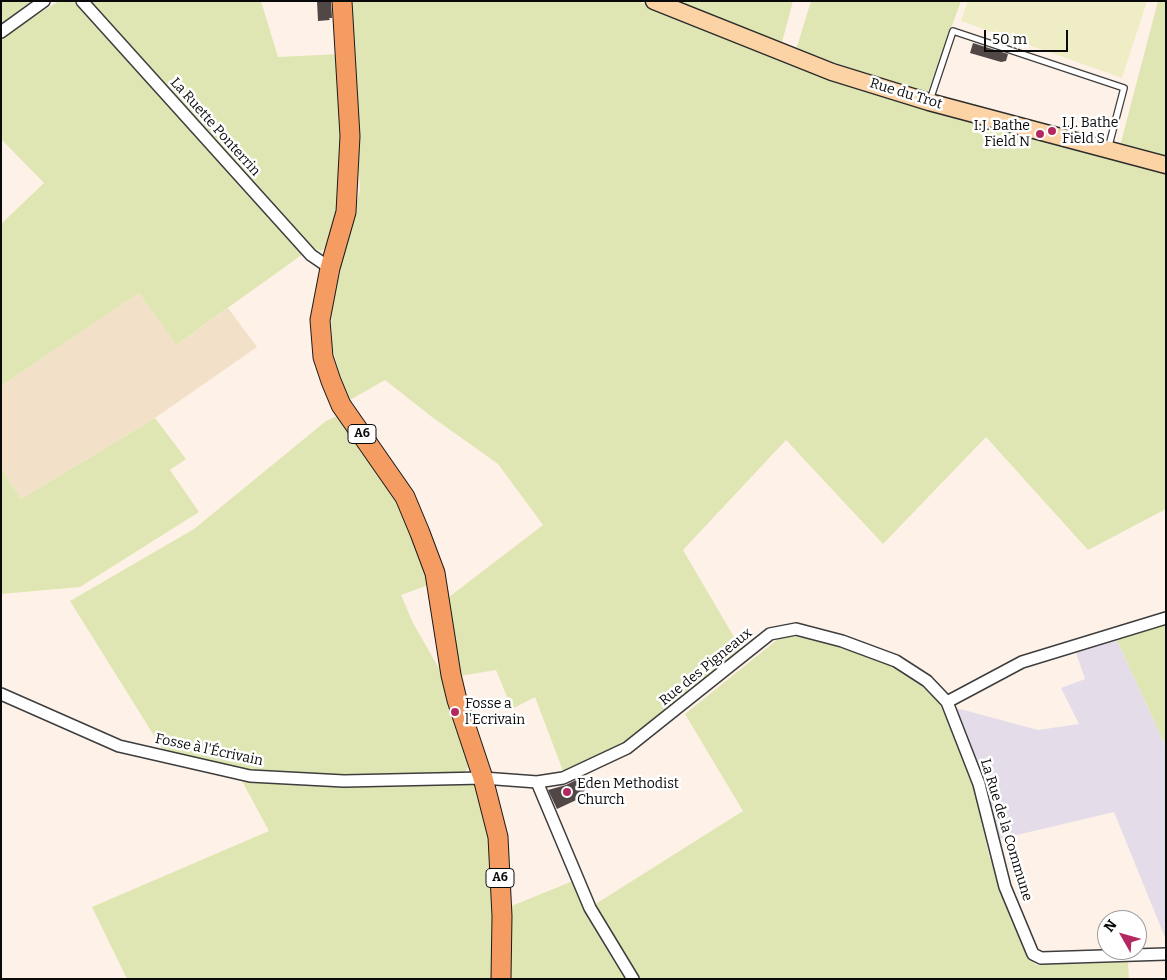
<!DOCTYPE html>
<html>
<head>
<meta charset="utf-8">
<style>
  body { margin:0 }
  #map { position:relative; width:1167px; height:980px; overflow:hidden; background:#fef1e7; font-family:Bitter,serif }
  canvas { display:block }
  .frame { position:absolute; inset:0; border:2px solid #0a0a0a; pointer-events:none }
  .north { position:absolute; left:1097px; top:910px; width:50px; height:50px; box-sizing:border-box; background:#fff; border:1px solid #9d9d9d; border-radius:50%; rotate:308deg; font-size:14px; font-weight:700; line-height:20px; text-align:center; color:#0a0a0a }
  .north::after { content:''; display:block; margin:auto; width:18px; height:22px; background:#b42860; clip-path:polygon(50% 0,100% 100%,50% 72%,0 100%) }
  .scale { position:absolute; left:984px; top:30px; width:84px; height:22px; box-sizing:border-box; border:2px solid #0a0a0a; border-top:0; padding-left:6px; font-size:15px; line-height:18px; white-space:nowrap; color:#0a0a0a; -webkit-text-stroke:4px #fff; paint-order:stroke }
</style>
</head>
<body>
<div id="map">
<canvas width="1167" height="980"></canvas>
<div class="frame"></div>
<div class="north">N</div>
<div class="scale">50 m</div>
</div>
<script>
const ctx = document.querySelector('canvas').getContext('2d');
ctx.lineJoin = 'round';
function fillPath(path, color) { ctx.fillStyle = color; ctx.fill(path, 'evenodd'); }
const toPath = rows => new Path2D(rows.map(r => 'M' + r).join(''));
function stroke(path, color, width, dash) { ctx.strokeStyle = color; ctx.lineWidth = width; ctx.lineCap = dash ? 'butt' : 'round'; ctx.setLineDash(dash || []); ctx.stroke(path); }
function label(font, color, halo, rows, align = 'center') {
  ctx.font = font + ' Bitter,serif'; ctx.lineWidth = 5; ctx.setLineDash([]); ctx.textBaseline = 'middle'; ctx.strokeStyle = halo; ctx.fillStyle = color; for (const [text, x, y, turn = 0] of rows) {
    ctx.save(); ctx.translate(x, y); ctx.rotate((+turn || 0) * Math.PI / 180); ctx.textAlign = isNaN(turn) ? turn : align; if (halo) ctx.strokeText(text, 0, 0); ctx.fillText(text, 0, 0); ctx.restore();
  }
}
const industrial = toPath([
  [1117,640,1166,747,1166,940,1114,812,1000,839,986,784,955,710,960,709,1038,730,1079,724,1061,688,1085,679,1076,653]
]);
const farmland = toPath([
  [139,293,176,345,228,308,257,347,155,418,21,499,1,468,1,386]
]);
const green = toPath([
  [1,1,35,1,1,25],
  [59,1,73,1,303,254,176,345,139,293,1,386,1,224,44,183,1,139,1,38],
  [89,1,261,1,278,57,341,54,339,211,329,246,321,251,311,247,218,142],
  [350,1,638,1,824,77,1166,175,1166,509,1088,550,986,437,883,544,786,440,683,550,741,649,629,741,563,771,535,697,512,709,496,670,460,676,445,600,543,525,498,464,432,417,385,380,350,400,343,386,332,347,331,314,343,257,360,190],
  [672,1,793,1,781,46],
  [811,1,961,1,927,94,796,50],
  [1158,1,1166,1,1166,159,1120,146],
  [339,415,383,477,416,541,431,584,401,595,413,623,441,672,470,764,465,772,364,777,252,772,163,750,70,601,194,529,326,421],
  [155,418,186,459,170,470,199,512,80,587,1,594,1,468,21,499],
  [1166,624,1166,747,1117,640],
  [783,635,812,639,881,660,922,686,940,704,973,784,989,856,1028,955,1036,965,1128,962,1129,979,638,979,594,905,743,811,685,714],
  [242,781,391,787,477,781,493,847,495,979,127,979,92,907,269,831],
  [573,881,631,979,508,979,509,907]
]);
const pitch = toPath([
  [968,1,1147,1,1122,78,961,21]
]);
const building = toPath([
  [317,1,331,1,332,18,329,18,330,20,318,21],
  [973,43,1008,54,1006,61,1001,62,970,53],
  [580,778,587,795,557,809,548,790,566,785]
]);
const service = toPath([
  [930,100,953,31,1124,88,1108,149]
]);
const minor = toPath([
  [82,1,311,255,330,268],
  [1,32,44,1],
  [1,694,119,746,250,776,344,781,483,778,537,782,563,778,627,748,770,634,796,629,842,641,896,661,927,681,947,702,1022,662,1166,618],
  [947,702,979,784,1005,887,1033,954,1041,958,1166,954],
  [537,782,590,908,633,979]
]);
const secondary = toPath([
  [654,1,832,72,929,102,1166,165]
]);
const primary = toPath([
  [342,1,350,136,346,212,330,268,320,320,323,357,331,381,341,405,405,497,420,533,435,573,451,675,457,700,483,778,498,837,502,916,501,979]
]);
const markers = [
  [1052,131,5,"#b42860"],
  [1040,134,5,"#b42860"],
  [455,712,5,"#b42860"],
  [567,792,5,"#b42860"]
];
const shields = [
  [362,434,28],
  [500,878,28]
];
const shieldNames = [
  ["A6",362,434],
  ["A6",500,878]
];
const streetNames = [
  ["Rue du Trot",906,94,17],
  ["La Ruette Ponterrin",215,127,48],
  ["Rue des Pigneaux",706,667,-39],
  ["Fosse à l'Écrivain",209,750,12],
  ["La Rue de la Commune",1006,830,73]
];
const poiNames = [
  ["I.J. Bathe",1062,123],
  ["Field S",1062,139],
  ["I.J. Bathe",1030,126,"right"],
  ["Field N",1030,142,"right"],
  ["Fosse a",465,704],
  ["l'Ecrivain",465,720],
  ["Eden Methodist",577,784],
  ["Church",577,800]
];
fillPath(industrial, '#e4dde9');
fillPath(farmland, '#f2e0c9');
fillPath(green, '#e0e6b3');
fillPath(pitch, '#eeedc5');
fillPath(building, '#524747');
stroke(service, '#3d3d3d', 8);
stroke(minor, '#3d3d3d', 14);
stroke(secondary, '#2c2c2c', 19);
stroke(primary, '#1b1b1b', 21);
stroke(service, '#fff', 5.5);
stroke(minor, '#fff', 11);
stroke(secondary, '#fcd3a4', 16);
stroke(primary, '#f49c61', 19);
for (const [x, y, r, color] of markers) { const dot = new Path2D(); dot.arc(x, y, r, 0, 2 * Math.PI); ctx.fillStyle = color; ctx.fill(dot); stroke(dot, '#fff', 2); }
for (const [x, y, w] of shields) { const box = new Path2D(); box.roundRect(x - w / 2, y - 9.5, w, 19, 4); ctx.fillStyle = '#fff'; ctx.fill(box); stroke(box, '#0a0a0a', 1); }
label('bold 12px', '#0a0a0a', null, shieldNames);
label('14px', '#0a0a0a', '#fff', streetNames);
label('14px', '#0a0a0a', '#fff', poiNames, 'left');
</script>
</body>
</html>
